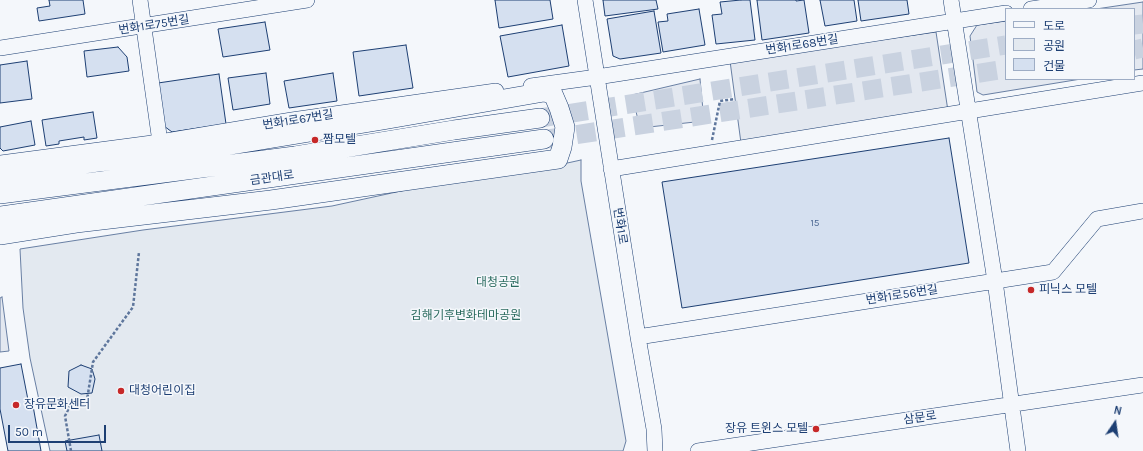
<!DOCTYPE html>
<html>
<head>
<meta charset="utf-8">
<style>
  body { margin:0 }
  #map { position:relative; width:1143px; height:451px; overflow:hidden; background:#f4f7fb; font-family:Karla,"Noto Sans KR",sans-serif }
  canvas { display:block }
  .legend { position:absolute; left:1005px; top:8px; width:130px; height:72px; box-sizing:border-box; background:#f4f7fb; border:1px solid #9eadc5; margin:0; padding:5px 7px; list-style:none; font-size:12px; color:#1d3f73 }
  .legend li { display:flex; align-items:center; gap:8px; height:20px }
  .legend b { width:20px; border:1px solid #9eadc5 }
  .north { position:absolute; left:1095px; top:403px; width:40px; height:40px; -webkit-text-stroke:3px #f4f7fb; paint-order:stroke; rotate:13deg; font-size:11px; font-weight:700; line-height:16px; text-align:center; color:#1d3f73 }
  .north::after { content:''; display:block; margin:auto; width:14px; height:18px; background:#1d3f73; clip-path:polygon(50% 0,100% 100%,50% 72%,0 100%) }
  .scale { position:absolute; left:8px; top:425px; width:98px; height:18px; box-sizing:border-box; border:2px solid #1d3f73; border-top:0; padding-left:5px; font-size:12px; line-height:14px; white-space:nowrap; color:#1d3f73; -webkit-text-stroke:3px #f4f7fb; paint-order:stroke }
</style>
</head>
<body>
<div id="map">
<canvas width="1143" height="451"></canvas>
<ul class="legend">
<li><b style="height:5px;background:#f4f7fb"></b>도로</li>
<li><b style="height:11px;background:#e3e9f0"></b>공원</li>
<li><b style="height:11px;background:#d5e0f0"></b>건물</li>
</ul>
<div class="north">N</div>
<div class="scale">50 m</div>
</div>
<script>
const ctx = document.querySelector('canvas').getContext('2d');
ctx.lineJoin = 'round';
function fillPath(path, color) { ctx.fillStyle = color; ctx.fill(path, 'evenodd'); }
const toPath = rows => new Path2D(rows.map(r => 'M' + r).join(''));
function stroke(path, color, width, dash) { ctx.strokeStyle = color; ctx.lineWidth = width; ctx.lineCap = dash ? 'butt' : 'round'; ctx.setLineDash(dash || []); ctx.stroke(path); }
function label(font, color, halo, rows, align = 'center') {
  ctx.font = font + ' Karla,"Noto Sans KR",sans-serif'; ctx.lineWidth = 3; ctx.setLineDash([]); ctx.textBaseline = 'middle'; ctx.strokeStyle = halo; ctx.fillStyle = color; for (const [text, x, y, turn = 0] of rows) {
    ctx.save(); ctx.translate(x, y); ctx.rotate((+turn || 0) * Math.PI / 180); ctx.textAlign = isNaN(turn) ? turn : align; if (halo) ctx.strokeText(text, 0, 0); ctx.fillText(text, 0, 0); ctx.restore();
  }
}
const green = toPath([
  [581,160,581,181,626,441,623,451,50,451,30,358,23,308,20,249,143,230,332,206,424,186,522,173,581,160]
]);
const parking = toPath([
  [1143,2,1143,69,1134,70,1134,9,1096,9,1143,2],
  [1006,21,1006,79,1081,79,983,95,977,92,970,36,977,25,1006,21],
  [936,32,948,111,741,143,730,61,936,32],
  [700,79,704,121,640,128,632,95,700,79],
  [2,297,9,351,0,352,0,298,2,297]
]);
const building = toPath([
  [49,0,83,0,85,14,39,21,37,8,50,6,49,0],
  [495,0,550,0,553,19,499,28,495,0],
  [603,0,656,0,658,9,605,16,603,0],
  [741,0,750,0,755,40,716,44,712,15,722,14,720,2,741,0],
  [757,0,796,0,796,1,804,0,809,33,762,40,757,0],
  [820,0,854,0,857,21,825,26,820,0],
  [858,0,907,0,909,14,861,21,858,0],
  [699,9,705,45,663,52,658,22,668,21,667,14,699,9],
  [654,11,661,53,620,59,613,56,607,19,654,11],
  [265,22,270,50,223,57,218,29,265,22],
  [562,25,569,66,508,77,500,36,562,25],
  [406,45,413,88,359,96,353,52,406,45],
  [118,47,127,57,129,71,87,77,84,51,118,47],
  [27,61,32,99,0,103,0,65,27,61],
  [266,73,270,104,233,110,228,78,266,73],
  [333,73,337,101,289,108,284,81,333,73],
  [219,74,226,124,172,132,164,126,158,83,219,74],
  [93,112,97,138,84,140,84,137,59,141,59,144,46,146,42,120,93,112],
  [31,121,35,145,3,151,0,148,0,127,31,121],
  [949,138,969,263,682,308,662,182,949,138],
  [21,364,28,400,32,400,41,451,8,451,0,409,0,368,21,364],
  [81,365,92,369,95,379,92,393,81,394,68,387,69,371,81,365],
  [99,435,102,451,67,451,65,441,99,435]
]);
const majorTunnel = toPath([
  [1134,25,1143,24],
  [1134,50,1143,48],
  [540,118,1006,45],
  [548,139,1006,69]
]);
const path = toPath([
  [712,140,720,101,735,99],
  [71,451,65,416,73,400,87,400,93,362,133,307,139,252]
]);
const minor = toPath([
  [140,0,160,142],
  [585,0,638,337,654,429,655,451],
  [951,0,995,281,1018,451],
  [1031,9,1089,0],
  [0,48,307,0],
  [531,86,597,77,1006,13],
  [0,163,160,142,292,120,496,91],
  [611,169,1143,83],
  [638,337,1053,272,1097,219,1143,211],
  [698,451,1143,385]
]);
const major = toPath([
  [0,177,90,163,207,149,383,120,544,92,553,94,559,108,565,127,562,147,558,159,271,200,76,223,0,235],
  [0,194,295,156,454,130,540,118],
  [0,216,544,139]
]);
const markers = [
  [315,140,4,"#c62828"],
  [1031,290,4,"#c62828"],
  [121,391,4,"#c62828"],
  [16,405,4,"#c62828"],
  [816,429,4,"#c62828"]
];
const numberNames = [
  ["15",815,223]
];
const streetNames = [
  ["번화1로75번길",154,25,-9],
  ["번화1로68번길",802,45,-9],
  ["번화1로67번길",298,120,-9],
  ["금관대로",272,178,-8],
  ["번화1로",620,226,81],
  ["번화1로56번길",902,295,-9],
  ["삼문로",920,418,-8]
];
const poiNames = [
  ["짬모텔",323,140],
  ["피닉스 모텔",1039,290],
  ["대청어린이집",129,391],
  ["장유문화센터",24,405],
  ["장유 트윈스 모텔",808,429,"right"]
];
const parkNames = [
  ["대청공원",498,283],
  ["김해기후변화테마공원",466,316]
];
fillPath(green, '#e3e9f0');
stroke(green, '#687fa3', 1);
fillPath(parking, '#e3e8f0');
stroke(parking, '#687fa3', 1);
fillPath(building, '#d5e0f0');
stroke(building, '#1d3f73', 1);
stroke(majorTunnel, '#c9d2e0', 19, [19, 10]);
stroke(minor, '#1d3f73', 16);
stroke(major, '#1d3f73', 20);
stroke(path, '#5e769c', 2.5, [3, 2]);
stroke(minor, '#f4f7fb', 15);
stroke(major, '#f4f7fb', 19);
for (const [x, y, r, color] of markers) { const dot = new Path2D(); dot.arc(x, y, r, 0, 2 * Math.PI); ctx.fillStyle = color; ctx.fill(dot); stroke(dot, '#f4f7fb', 1.5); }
label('10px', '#4b6792', null, numberNames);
label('12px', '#1d3f73', '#f4f7fb', streetNames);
label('12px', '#1d3f73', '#f4f7fb', poiNames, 'left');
label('12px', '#2c6c60', '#f4f7fb', parkNames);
</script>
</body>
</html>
